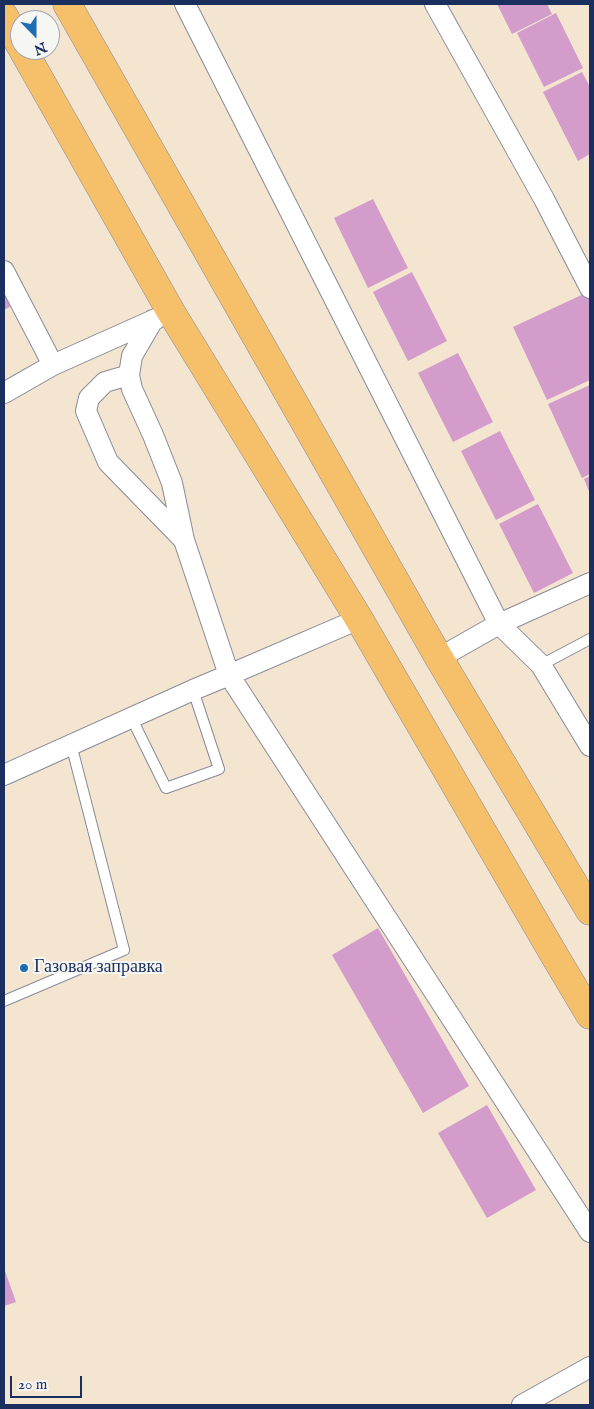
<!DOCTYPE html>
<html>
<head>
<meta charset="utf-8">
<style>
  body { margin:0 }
  #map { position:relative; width:594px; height:1409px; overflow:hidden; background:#f4e5d1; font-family:"IM FELL English",serif }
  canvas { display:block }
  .frame { position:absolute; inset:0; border:5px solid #1b2f5e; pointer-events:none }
  .north { position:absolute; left:10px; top:10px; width:50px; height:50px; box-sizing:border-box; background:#f6f6f2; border:1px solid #9ea6b7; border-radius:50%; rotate:158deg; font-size:14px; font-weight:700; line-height:20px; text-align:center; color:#1b2f5e }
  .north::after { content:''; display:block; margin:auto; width:18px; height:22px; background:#1f6fb2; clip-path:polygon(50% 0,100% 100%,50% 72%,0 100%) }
  .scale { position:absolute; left:10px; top:1376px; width:72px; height:22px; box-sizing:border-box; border:2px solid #1b2f5e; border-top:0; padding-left:6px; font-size:15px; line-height:18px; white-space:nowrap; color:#1b2f5e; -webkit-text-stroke:4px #f6f6f2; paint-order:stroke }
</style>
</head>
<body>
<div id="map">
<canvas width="594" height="1409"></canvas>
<div class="frame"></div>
<div class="north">N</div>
<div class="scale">20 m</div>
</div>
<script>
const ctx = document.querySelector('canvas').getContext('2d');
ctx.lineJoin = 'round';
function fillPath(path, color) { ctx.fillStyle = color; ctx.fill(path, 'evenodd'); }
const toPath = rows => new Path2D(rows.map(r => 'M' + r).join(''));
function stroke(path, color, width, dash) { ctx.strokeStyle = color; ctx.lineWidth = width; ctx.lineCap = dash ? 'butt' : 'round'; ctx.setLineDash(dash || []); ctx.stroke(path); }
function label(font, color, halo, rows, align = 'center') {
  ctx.font = font + ' "IM FELL English",serif'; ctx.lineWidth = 4; ctx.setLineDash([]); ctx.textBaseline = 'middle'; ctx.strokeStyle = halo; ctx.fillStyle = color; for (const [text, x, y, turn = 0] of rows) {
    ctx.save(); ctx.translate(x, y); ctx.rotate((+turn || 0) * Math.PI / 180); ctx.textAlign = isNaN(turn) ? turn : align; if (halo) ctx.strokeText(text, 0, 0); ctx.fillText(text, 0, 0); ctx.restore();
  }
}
const building = toPath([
  [497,4,547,4,552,14,512,34],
  [556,13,583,68,544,87,517,33],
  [582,72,590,87,590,154,578,161,543,92],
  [373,199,408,268,368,288,334,218],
  [412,272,447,341,408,361,373,292],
  [4,282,15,304,4,310],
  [590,291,590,380,547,400,513,327],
  [458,353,493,422,453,442,418,373],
  [590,385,590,474,582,478,548,404],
  [500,431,535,500,496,520,461,451],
  [590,476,590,494,584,479],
  [538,504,573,573,534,593,499,524],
  [378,928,469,1086,423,1113,332,955],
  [487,1105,536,1190,487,1218,438,1133],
  [4,1268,16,1302,4,1306]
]);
const service = toPath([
  [541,665,590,639],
  [131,717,166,788,219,769,193,690],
  [4,1001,124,950,71,744]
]);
const minor = toPath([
  [185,4,499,624,541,665,590,746],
  [435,4,544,199,590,288],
  [4,271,53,365],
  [153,320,132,356,129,375,132,389,153,435,172,483,184,540,229,675,590,1232],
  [129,375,105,382,89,398,86,411,108,462,184,540],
  [4,393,53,365,156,319],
  [439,658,499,624,590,583],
  [4,775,193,690,229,675,359,619],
  [522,1405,590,1367]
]);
const trunk = toPath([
  [67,4,439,658,590,911],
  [4,16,20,45],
  [23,50,171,312,359,619,553,953,590,1015]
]);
const markers = [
  [24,968,5,"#1f6fb2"]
];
const poiNames = [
  ["Газовая заправка",34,968]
];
fillPath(building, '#d39cca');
stroke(service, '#888a98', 12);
stroke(minor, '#888a98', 22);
stroke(trunk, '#888a98', 29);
stroke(service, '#fff', 10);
stroke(minor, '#fff', 20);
stroke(trunk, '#f6c06b', 28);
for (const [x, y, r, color] of markers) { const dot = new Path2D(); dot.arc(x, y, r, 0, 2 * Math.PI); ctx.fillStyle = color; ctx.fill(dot); stroke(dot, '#f6f6f2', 2); }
label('18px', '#1b2f5e', '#f6f6f2', poiNames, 'left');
</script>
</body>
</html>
